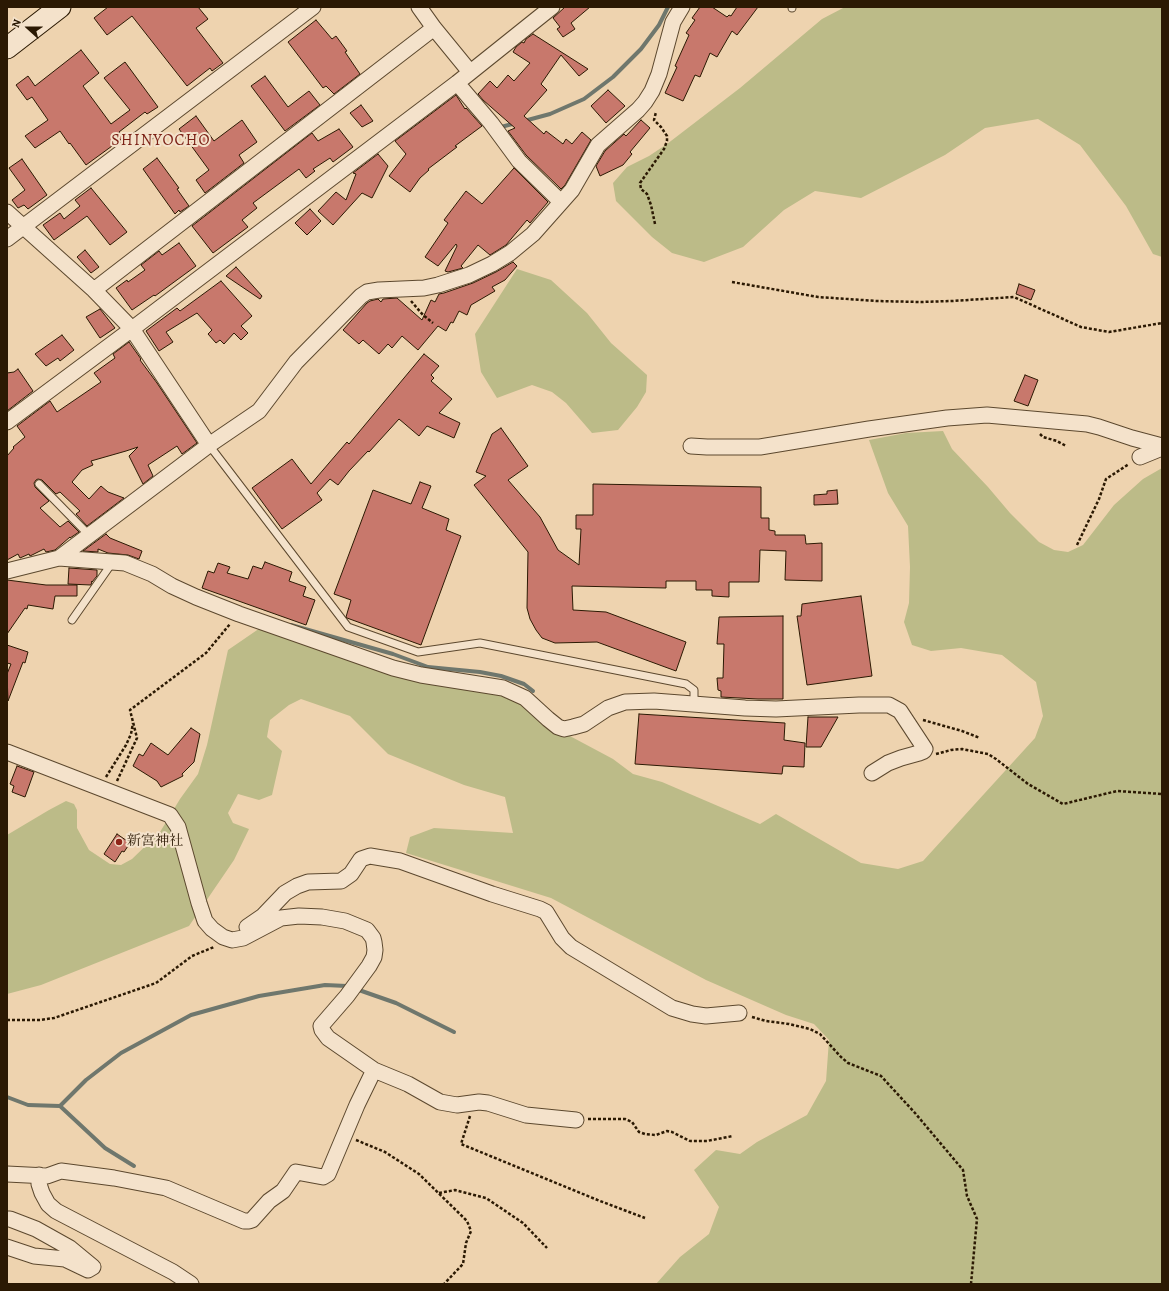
<!DOCTYPE html>
<html>
<head>
<meta charset="utf-8">
<style>
  body { margin:0 }
  #map { position:relative; width:1169px; height:1291px; overflow:hidden; background:#eed3af; font-family:Alegreya,serif }
  canvas { display:block }
  .frame { position:absolute; inset:0; border:8px solid #2b1903; pointer-events:none }
  .north { position:absolute; left:8px; top:8px; width:40px; height:40px; -webkit-text-stroke:3px #f4e2cb; paint-order:stroke; rotate:291deg; font-size:11px; font-weight:700; line-height:16px; text-align:center; color:#2b1903 }
  .north::after { content:''; display:block; margin:auto; width:14px; height:18px; background:#2b1903; clip-path:polygon(50% 0,100% 100%,50% 72%,0 100%) }
</style>
</head>
<body>
<div id="map">
<canvas width="1169" height="1291"></canvas>
<div class="frame"></div>
<div class="north">N</div>
</div>
<script>
const ctx = document.querySelector('canvas').getContext('2d');
ctx.lineJoin = 'round';
function fillPath(path, color) { ctx.fillStyle = color; ctx.fill(path, 'evenodd'); }
const toPath = rows => new Path2D(rows.map(r => 'M' + r).join(''));
function stroke(path, color, width, dash) { ctx.strokeStyle = color; ctx.lineWidth = width; ctx.lineCap = dash ? 'butt' : 'round'; ctx.setLineDash(dash || []); ctx.stroke(path); }
function label(font, color, halo, rows, align = 'center') {
  ctx.font = font + ' Alegreya,"Noto Serif JP",serif'; ctx.lineWidth = 4; ctx.setLineDash([]); ctx.textBaseline = 'middle'; ctx.strokeStyle = halo; ctx.fillStyle = color; for (const [text, x, y, turn = 0] of rows) {
    ctx.save(); ctx.translate(x, y); ctx.rotate((+turn || 0) * Math.PI / 180); ctx.textAlign = isNaN(turn) ? turn : align; if (halo) ctx.strokeText(text, 0, 0); ctx.fillText(text, 0, 0); ctx.restore();
  }
}
const green = toPath([
  [845,7,1162,7,1162,257,1153,254,1126,206,1080,145,1038,119,985,128,945,155,861,198,815,191,784,210,743,247,704,262,672,253,652,237,616,201,613,183,627,167,649,156,667,144,740,88,822,19],
  [517,269,551,280,587,313,611,343,647,375,646,392,637,407,618,430,592,433,566,403,552,392,532,385,497,398,481,372,475,334],
  [943,431,952,449,988,487,1010,513,1039,542,1054,550,1068,552,1083,545,1114,505,1143,479,1162,468,1162,1284,656,1284,680,1257,709,1234,719,1207,694,1170,716,1150,740,1154,757,1142,807,1115,826,1081,829,1040,814,1024,786,1015,706,980,551,898,406,853,410,837,434,828,513,833,505,797,464,785,388,754,350,716,301,699,289,705,270,720,267,737,282,751,272,795,259,800,238,794,228,813,233,823,249,829,234,860,189,926,41,985,7,994,7,835,49,810,66,801,74,804,77,810,77,828,89,850,110,864,121,865,132,859,160,832,180,799,198,774,207,745,228,650,263,626,507,692,553,727,613,759,633,774,662,782,760,824,776,814,861,863,898,869,923,861,1035,738,1043,716,1036,682,1002,655,961,648,931,651,912,645,904,622,909,603,910,567,908,526,888,493,869,440,906,433]
]);
const stream = toPath([
  [524,121,550,114,584,99,613,77,641,49,659,25,668,7],
  [501,127,516,123],
  [291,625,393,654,428,667,480,672,501,676,524,684,533,691],
  [356,989,396,1003,454,1032],
  [7,1097,28,1105,60,1106,105,1148,134,1166],
  [60,1106,86,1080,121,1053,191,1015,259,996,325,985,347,986]
]);
const building = toPath([
  [108,7,198,7,208,19,196,28,223,63,212,71,210,68,187,86,132,16,107,35,94,18,108,7],
  [565,7,590,7,571,23,575,29,563,37,557,29,560,27,553,18,565,7],
  [700,7,712,7,727,17,729,15,731,16,737,7,758,7,737,35,732,31,717,57,710,53,700,77,695,75,683,101,665,93,677,67,675,66,689,35,686,33,695,20,692,18,700,7],
  [316,20,332,39,336,36,347,51,345,52,360,74,334,94,326,86,323,88,288,42,316,20],
  [533,34,588,69,579,76,561,55,541,84,547,90,524,116,544,134,546,131,563,144,566,139,572,144,582,132,591,140,565,185,561,189,526,155,508,131,515,128,483,100,478,94,490,81,497,88,508,75,514,81,530,63,513,52,516,47,522,42,524,43,526,39,533,34],
  [81,50,99,73,83,86,111,124,130,110,104,78,125,62,158,107,147,114,145,112,119,132,123,138,86,165,70,143,69,144,60,131,35,148,25,136,48,120,32,97,27,100,16,85,28,76,35,86,81,50],
  [265,76,288,107,309,91,320,105,285,131,251,86,265,76],
  [608,90,625,106,606,123,591,106,608,90],
  [456,95,465,109,466,108,482,126,455,146,457,147,428,169,429,170,420,178,410,192,389,176,406,154,395,141,456,95],
  [361,105,373,121,362,127,350,113,361,105],
  [196,116,214,141,242,120,257,142,239,155,244,163,205,193,196,180,209,170,179,129,196,116],
  [641,120,650,128,630,152,632,154,623,165,600,176,596,166,605,151,624,134,626,136,641,120],
  [339,129,353,147,333,162,330,158,313,169,315,171,306,178,299,169,253,203,257,208,242,220,248,227,213,253,192,226,312,133,318,141,339,129],
  [378,154,388,166,372,198,362,193,333,225,318,211,336,192,346,200,356,174,353,173,378,154],
  [157,158,179,188,177,189,189,206,180,212,179,210,175,214,143,169,157,158],
  [22,159,47,195,28,209,24,205,18,208,12,200,25,190,9,168,22,159],
  [514,168,548,202,530,223,527,220,506,245,490,255,478,245,461,266,463,268,448,272,445,271,457,246,456,244,438,266,425,257,448,223,444,220,466,191,482,204,514,168],
  [91,188,127,232,110,245,87,216,54,240,43,225,60,213,64,219,80,206,75,200,91,188],
  [310,209,321,221,307,235,295,223,310,209],
  [179,243,196,266,155,296,154,295,132,310,116,288,127,280,128,282,145,270,141,265,159,251,162,255,179,243],
  [85,250,99,267,91,273,77,257,85,250],
  [513,262,517,266,505,280,492,287,495,291,471,305,467,315,459,311,453,323,451,322,446,331,438,326,418,350,402,336,392,348,388,344,379,354,363,340,359,344,343,330,367,303,370,301,378,299,381,302,383,299,397,298,422,320,431,300,435,302,439,294,444,293,473,283,496,272,513,262],
  [236,267,262,296,260,299,226,276,236,267],
  [221,281,252,316,241,326,248,333,241,340,234,333,224,344,220,340,216,343,208,334,212,330,197,313,166,332,173,342,159,351,146,331,177,308,180,311,221,281],
  [1019,284,1035,290,1031,300,1016,294,1019,284],
  [100,309,115,328,100,338,86,317,100,309],
  [62,335,74,350,60,361,58,358,46,366,35,354,62,335],
  [129,342,141,359,140,360,157,383,197,443,182,454,177,446,148,465,153,476,143,484,129,456,138,447,126,451,91,461,93,465,82,470,72,482,89,499,101,486,108,492,124,498,87,526,76,514,80,511,60,492,56,494,42,480,38,479,36,480,34,483,35,487,49,501,40,508,60,527,68,521,79,532,70,538,70,537,55,550,46,552,44,549,30,556,29,554,20,558,18,554,7,560,7,456,14,448,13,447,25,437,17,426,50,401,57,412,101,382,94,373,115,358,113,354,129,342],
  [424,354,439,366,431,375,434,378,431,381,452,399,439,413,460,423,454,438,427,426,419,436,399,419,369,452,368,451,349,471,338,485,330,479,317,493,322,500,282,529,252,488,292,459,311,484,347,442,349,444,424,354],
  [18,369,33,391,7,411,7,373,14,372,18,369],
  [1025,375,1038,380,1028,406,1014,401,1025,375],
  [501,428,528,466,508,480,540,517,558,550,579,565,581,529,576,529,576,515,593,515,593,484,761,487,761,518,769,518,769,530,775,531,775,535,805,535,806,544,822,543,822,581,785,580,786,551,760,550,759,582,729,582,729,597,712,596,712,590,696,590,696,581,666,581,666,588,572,586,573,610,606,612,686,642,676,671,597,642,555,643,542,638,536,630,530,619,527,608,528,552,474,485,486,476,476,472,492,434,501,428],
  [420,482,431,486,422,508,449,519,446,530,461,536,421,645,347,618,346,617,351,600,334,594,373,490,411,504,420,482],
  [837,490,838,504,814,505,814,495,827,494,827,491,837,490],
  [106,534,110,538,142,551,139,559,128,555,108,553,98,549,98,552,83,551,106,534],
  [265,562,292,572,289,581,306,587,303,596,315,600,306,625,202,588,208,571,214,573,218,563,230,567,227,573,248,579,253,566,262,569,265,562],
  [69,568,97,570,97,576,92,582,92,581,91,585,68,584,69,568],
  [7,580,46,585,77,585,77,596,55,596,53,609,28,605,27,609,25,608,7,634,7,580],
  [861,596,872,676,807,685,797,616,801,616,802,604,861,596],
  [783,616,783,699,758,699,721,697,721,691,718,690,717,678,723,678,724,644,717,644,719,617,783,616],
  [7,645,28,652,25,663,23,662,8,701,7,674,11,664,7,663,7,645],
  [639,714,785,723,784,740,805,743,804,767,783,766,782,774,635,764,639,714],
  [808,717,838,717,821,747,806,747,808,717],
  [191,728,200,734,194,762,182,774,183,776,161,787,157,781,133,766,139,754,143,756,151,743,168,755,191,728],
  [17,766,34,772,25,797,12,792,14,786,10,784,17,766],
  [117,834,130,843,124,852,122,851,115,862,104,854,117,834]
]);
const path = toPath([
  [655,224,651,205,647,194,641,189,640,183,664,149,667,141,667,136,661,127,654,120,656,112],
  [732,282,818,297,877,301,921,302,952,301,1014,297,1081,327,1109,332,1162,323],
  [411,301,423,315,433,323],
  [1040,434,1043,437,1057,441,1066,446],
  [1077,545,1099,499,1106,479,1129,464],
  [923,720,962,731,980,738],
  [936,754,951,750,962,749,988,754,996,759,1028,784,1063,804,1117,791,1162,794],
  [106,777,126,745,131,734,133,723],
  [117,781,137,738,130,710,206,653,230,624],
  [752,1017,766,1021,789,1024,810,1029,820,1034,841,1057,848,1063,881,1076,915,1113,963,1170,967,1196,977,1219,971,1284],
  [7,1020,40,1020,54,1018,156,983,192,956,214,947],
  [470,1116,461,1144,600,1201,645,1218],
  [588,1119,625,1119,632,1122,639,1132,645,1134,656,1135,667,1131,672,1132,690,1141,707,1141,733,1136],
  [356,1140,385,1152,419,1174,467,1221,471,1231,466,1243,463,1264,444,1284],
  [439,1193,455,1190,486,1198,523,1223,547,1248]
]);
const lane = toPath([
  [792,7,792,8],
  [209,445,348,627,418,652,480,643,686,684,694,690,694,704],
  [39,484,89,535],
  [72,620,112,563]
]);
const street = toPath([
  [419,7,434,28,470,72],
  [457,83,491,123,519,161,561,202],
  [7,212,94,290,132,329,209,445],
  [7,239,313,7],
  [94,290,434,28],
  [7,422,132,329,457,83,552,7],
  [691,446,707,447,760,447,869,429,947,418,987,415,1087,424,1099,427,1132,438,1162,446],
  [1140,457,1162,448],
  [59,558,125,563,152,574,172,586,196,597,239,614,393,668,421,675,503,688,525,698,548,719,558,727,564,729,573,727,584,724,608,708,625,702,654,701,745,708,776,709,859,705,889,705,900,711,925,749,924,751,919,753,901,758,888,763,872,773],
  [7,571,59,558,209,445,259,411,296,362,361,296,367,292,379,290,424,288,438,285,469,275,492,264,510,253,533,234,572,190,598,145,638,110,645,102,652,91,659,74,673,22,682,7],
  [7,752,170,815,178,827,199,903,205,921,212,929,223,937,232,940,243,938,281,918,299,916,322,917,345,921,367,930,373,938,374,942,375,950,374,957,369,966,347,996,321,1026,322,1030,328,1038,374,1070,408,1084,440,1102,457,1105,479,1102,488,1103,526,1115,576,1120],
  [247,927,263,916,285,893,297,886,308,882,341,881,351,874,361,859,370,856,400,861,492,894,540,909,546,912,562,938,571,947,672,1008,692,1014,706,1016,739,1013],
  [7,1174,47,1176,61,1171,114,1178,166,1188,244,1221,249,1221,252,1220,269,1201,283,1191,296,1172,323,1177,328,1174,357,1105,374,1070],
  [39,1175,39,1184,42,1193,48,1204,56,1211,173,1272,191,1284],
  [7,1219,10,1219,36,1229,70,1248,93,1267,88,1270,65,1259,34,1256,7,1247]
]);
const secondary = toPath([
  [7,48,60,7]
]);
const markers = [
  [119,842,4,"#8f2418"]
];
const poiNames = [
  ["新宮神社",127,842]
];
const quarterNames = [
  ["SHINYOCHO",161,141]
];
fillPath(green, '#bcbb88');
stroke(stream, '#6f776d', 4);
fillPath(building, '#c8786c');
stroke(building, '#2b1903', 1);
stroke(lane, '#5c482e', 9);
stroke(street, '#5c482e', 17);
stroke(secondary, '#2b1903', 23);
stroke(path, '#2b1903', 2.5, [3, 2]);
stroke(lane, '#f4e2cb', 7);
stroke(street, '#f4e2cb', 15);
stroke(secondary, '#f4e2cb', 21);
for (const [x, y, r, color] of markers) { const dot = new Path2D(); dot.arc(x, y, r, 0, 2 * Math.PI); ctx.fillStyle = color; ctx.fill(dot); stroke(dot, '#f4e2cb', 1.5); }
label('14px', '#2b1903', '#f4e2cb', poiNames, 'left');
ctx.letterSpacing = '1px';
label('16px', '#7a1f14', '#f4e2cb', quarterNames);
ctx.letterSpacing = '0px';
</script>
</body>
</html>
